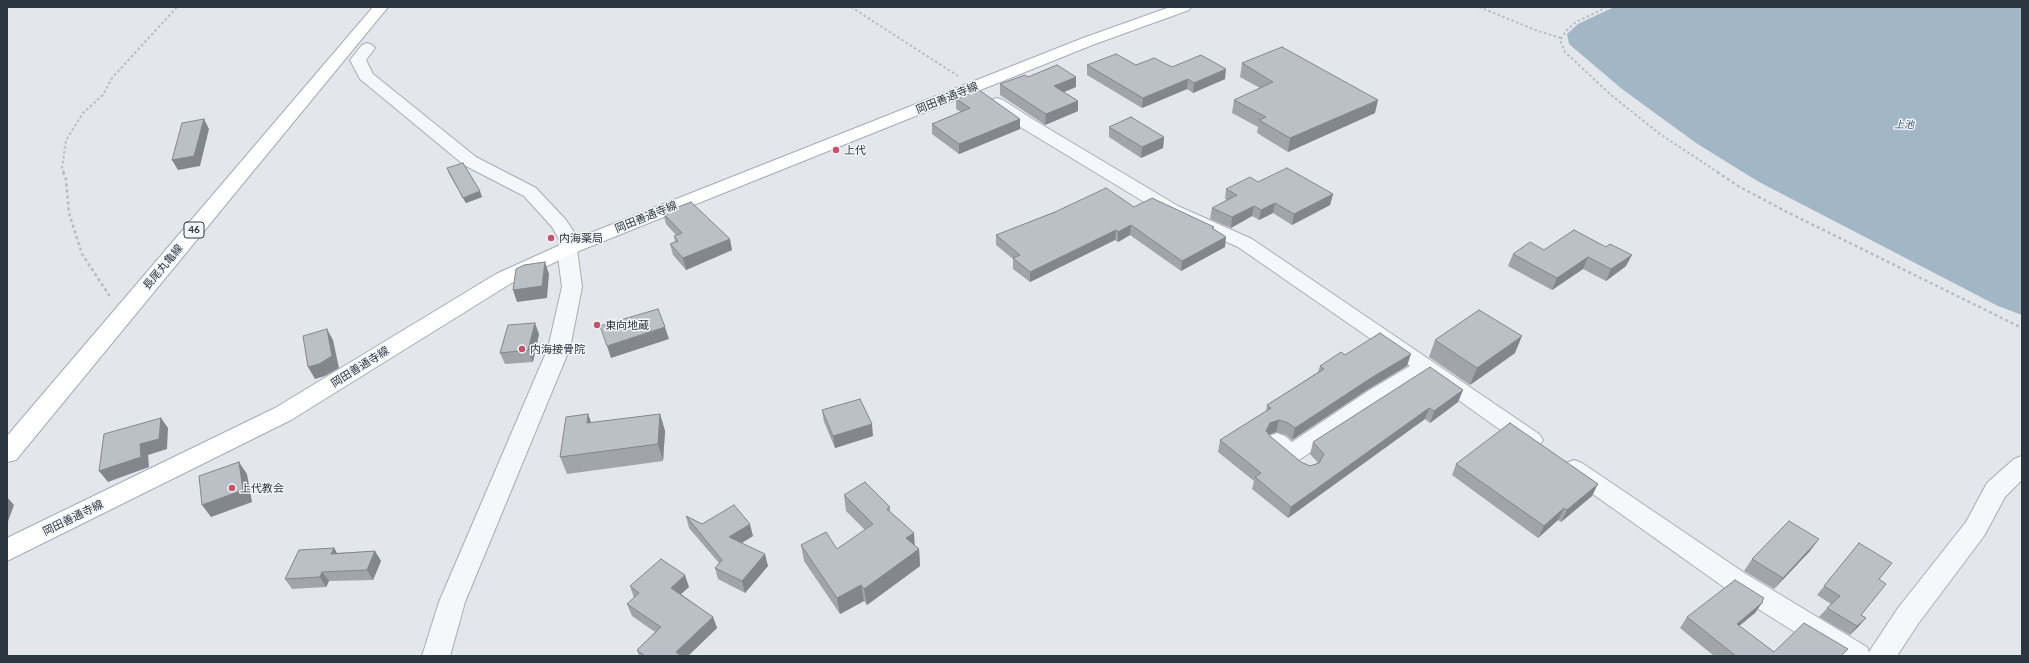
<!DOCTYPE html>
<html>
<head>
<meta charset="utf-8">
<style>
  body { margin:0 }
  #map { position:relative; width:2029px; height:663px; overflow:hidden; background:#e3e6ea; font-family:Lato,sans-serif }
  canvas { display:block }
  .frame { position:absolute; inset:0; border:8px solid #2c3641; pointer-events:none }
</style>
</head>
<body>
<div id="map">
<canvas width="2029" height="663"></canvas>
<div class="frame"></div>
</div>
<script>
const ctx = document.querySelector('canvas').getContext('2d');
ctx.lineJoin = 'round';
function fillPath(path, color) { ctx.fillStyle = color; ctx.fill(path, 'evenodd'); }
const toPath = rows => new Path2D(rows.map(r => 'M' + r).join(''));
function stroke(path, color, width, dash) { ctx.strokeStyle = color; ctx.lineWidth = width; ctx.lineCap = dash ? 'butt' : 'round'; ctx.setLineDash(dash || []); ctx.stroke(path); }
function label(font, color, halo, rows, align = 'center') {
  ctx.font = font + ' Lato,"Noto Sans JP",sans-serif'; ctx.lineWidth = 3; ctx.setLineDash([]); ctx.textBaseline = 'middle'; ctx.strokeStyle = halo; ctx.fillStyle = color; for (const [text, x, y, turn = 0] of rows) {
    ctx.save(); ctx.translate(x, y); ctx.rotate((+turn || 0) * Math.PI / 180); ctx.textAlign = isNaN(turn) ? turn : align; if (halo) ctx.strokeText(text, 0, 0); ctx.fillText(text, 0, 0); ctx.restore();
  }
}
const water = toPath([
  [1614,7,2022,7,2022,315,1998,306,1759,182,1696,143,1622,89,1569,44,1567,34,1578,24]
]);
const pathFar1 = toPath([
  [851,7,958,76],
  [1479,7,1538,31,1561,38],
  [1607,7,1576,22,1567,30,1560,40,1565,52,1611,95,1660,134,1719,173],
  [64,173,62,168,66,140,83,113,103,95,112,78,177,7]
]);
const path = toPath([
  [63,172,66,180,69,213,82,254,111,298],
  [1717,172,1738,186,1787,212,2022,328]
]);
const minor = toPath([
  [367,43,372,45,375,48,366,60,373,74,476,157,536,188,566,220,580,241,577,249,582,287,570,348,465,602,450,656,422,656,439,602,548,348,562,287,557,249,560,241,552,227,524,196,464,165,360,79,350,60,362,45,367,43],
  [997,98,1003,100,1034,120,1178,206,1252,239,1539,434,1543,440,1539,446,1531,449,1523,446,1426,377,1384,403,1299,460,1291,463,1283,460,1269,448,1265,442,1269,436,1277,433,1285,436,1292,442,1368,391,1410,366,1238,247,1164,214,1022,128,991,106,989,103,991,100,997,98],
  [2022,456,2022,480,2005,497,1984,536,1918,624,1897,656,1833,656,1728,590,1566,475,1562,469,1566,463,1574,460,1582,463,1746,574,1867,647,1869,652,1898,608,1966,522,1987,483,2014,459,2022,456]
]);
const primary = toPath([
  [373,7,388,7,16,460,7,462,7,436,373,7],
  [1170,7,1191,7,1189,10,1095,44,574,253,510,284,291,420,7,561,7,538,275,408,496,274,560,245,1083,38,1170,7]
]);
const wall = toPath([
  [1242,63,1375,113,1288,152,1257,133,1258,127,1232,113,1234,100,1260,88,1240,77],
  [1087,65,1136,65,1172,67,1225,79,1193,93,1187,89,1142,108,1087,75],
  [1028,77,1076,87,1064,92,1078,101,1078,111,1045,125,1000,95,1000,84],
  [956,99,1020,119,1020,129,959,154,932,134,932,124,961,112,956,109],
  [1109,127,1164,137,1163,148,1141,158,1109,137],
  [447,168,482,197,466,203,449,174],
  [1258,182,1333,194,1330,205,1292,225,1273,213,1259,220,1252,216,1231,228,1210,219,1212,208,1227,200,1225,199,1226,189],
  [1134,207,1214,229,1225,247,1181,271,1130,235,1118,242,1115,240,1030,282,1013,269,1013,259,996,245,996,235,1055,212],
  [663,213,732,250,686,270,673,255,670,244,675,242,674,236,676,235,666,224],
  [1574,230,1626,266,1606,281,1583,269,1552,290,1508,266,1513,254,1544,250],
  [539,334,533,362,505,364,500,353],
  [1435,340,1515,353,1470,385,1429,357],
  [1345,355,1407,366,1367,390,1292,440,1286,435,1276,432,1269,435,1271,437,1301,462,1310,466,1318,463,1310,454,1313,442,1463,390,1458,402,1430,423,1425,419,1288,518,1252,489,1254,481,1218,452,1220,440,1266,411,1267,405,1318,372,1320,366],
  [822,410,873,436,835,448,824,422],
  [660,414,665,431,663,461,567,474,560,457,591,423],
  [1456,464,1592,496,1561,522,1558,520,1538,538,1452,475],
  [844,495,890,507,890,512,915,546,919,549,920,566,867,605,864,601,840,614,804,561,801,545,837,549,865,530,846,511],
  [686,516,702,524,753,536,741,543,768,566,745,593,718,579,715,568,719,563,689,528],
  [1859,543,1879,579,1861,615,1866,618,1858,627,1850,635,1819,617,1831,604,1817,595],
  [334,548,337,553,375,551,381,561,373,580,329,581,326,587,292,589,285,579],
  [1810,551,1774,589,1744,571,1752,559],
  [630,586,689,587,681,594,713,617,717,628,688,656,639,656,637,650,655,632,632,616,627,604,634,598],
  [1762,601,1755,613,1739,626,1774,652,1848,649,1841,656,1714,656,1680,628,1687,617]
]);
const shadedWall = toPath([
  [1226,69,1225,79,1193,93,1194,83],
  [1076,77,1076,87,1054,96,1054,86],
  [1188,79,1187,89,1142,108,1143,98],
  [1378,100,1375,113,1288,152,1290,138],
  [1078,101,1078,111,1045,125,1046,114],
  [204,119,209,129,200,166,178,170,172,160],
  [1020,119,1020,129,959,154,959,144],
  [1164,137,1163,148,1141,158,1142,147],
  [480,191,482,197,466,203,463,198],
  [1333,194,1330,205,1292,225,1294,214],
  [1275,203,1273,213,1259,220,1261,210],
  [1254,206,1252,216,1231,228,1232,217],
  [1131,225,1130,235,1118,242,1118,232],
  [1116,230,1115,240,1030,282,1030,272],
  [1226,237,1225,247,1181,271,1182,261],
  [730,239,732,250,686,270,683,258],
  [1632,255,1626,266,1606,281,1611,269],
  [1588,257,1583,269,1552,290,1557,278],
  [545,262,549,274,547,298,517,302,513,290],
  [535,323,539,334,533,362,528,350],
  [665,327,669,339,611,358,607,346],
  [327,329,333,340,339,368,325,376,315,379,308,367],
  [1522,336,1515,353,1470,385,1477,368],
  [1411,354,1407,366,1367,390,1292,440,1295,428,1371,378],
  [1463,390,1458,402,1430,423,1434,411],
  [1429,408,1425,419,1288,518,1291,507],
  [588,414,595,432,587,423],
  [660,414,665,431,663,461,658,444],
  [161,418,168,428,167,449,148,455,149,467,108,482,99,471,140,444],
  [1279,420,1276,432,1268,435,1266,431,1270,423],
  [872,424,873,436,835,448,833,436],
  [239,462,247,474,252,502,211,517,202,505],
  [1598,484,1592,496,1561,522,1567,510],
  [7,497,14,505,7,524],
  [1564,508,1558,520,1538,538,1544,526],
  [750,524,753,536,732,549,729,537],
  [914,533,915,549,906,538],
  [1819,539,1810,551,1774,589,1783,578],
  [334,548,340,558,331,554],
  [919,549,920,566,867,605,864,589],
  [375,551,381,561,373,580,367,570],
  [765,554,768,566,745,593,742,581],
  [322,572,329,581,326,587,320,577],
  [685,575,689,587,675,599,671,588],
  [861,585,864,601,840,614,837,598],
  [1764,598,1758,606,1763,602,1755,613,1728,635,1737,624],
  [713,617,717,628,688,656,678,656,676,652],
  [1866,618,1858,627,1850,635,1857,626]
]);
const building = toPath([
  [1282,47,1378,100,1290,138,1259,120,1266,117,1234,100,1273,82,1242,63,1282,47],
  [1116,54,1136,65,1154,58,1172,67,1201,55,1226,69,1194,83,1188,79,1143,98,1087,65,1116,54],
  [1057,65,1076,77,1054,86,1078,101,1046,114,1000,84,1025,75,1028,77,1057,65],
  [979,90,1020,119,959,144,932,124,970,108,956,99,979,90],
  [1131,117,1164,137,1142,147,1109,127,1131,117],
  [204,119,194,156,172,160,182,123,204,119],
  [463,163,480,191,463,198,447,168,463,163],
  [1287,168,1333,194,1294,214,1275,203,1261,210,1254,206,1232,217,1212,208,1237,195,1226,189,1250,177,1258,182,1287,168],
  [1106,188,1134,207,1152,198,1214,227,1212,228,1226,237,1182,261,1131,225,1118,232,1116,230,1030,272,1013,258,1020,255,996,235,1055,212,1106,188],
  [691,202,730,239,683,258,670,244,678,241,674,236,682,233,663,213,691,202],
  [1574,230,1606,247,1610,244,1632,255,1611,269,1588,257,1557,278,1513,254,1530,242,1544,250,1574,230],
  [545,262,542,286,513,290,516,269,524,265,545,262],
  [658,309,665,327,607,346,600,326,658,309],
  [1479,310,1522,336,1477,368,1435,340,1479,310],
  [535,323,528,350,500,353,508,325,535,323],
  [327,329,332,356,319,364,308,367,303,336,327,329],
  [1380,333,1411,354,1371,378,1295,428,1288,423,1279,420,1270,423,1266,431,1271,437,1301,462,1310,466,1319,463,1324,454,1313,442,1430,367,1463,390,1434,411,1429,408,1291,507,1255,477,1261,473,1220,440,1271,408,1267,405,1324,369,1320,366,1341,352,1345,355,1380,333],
  [860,399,872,424,833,436,822,410,860,399],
  [588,414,587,423,660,414,658,444,560,457,566,417,588,414],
  [161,418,159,439,140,444,141,457,99,471,104,434,161,418],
  [1510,423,1598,484,1567,510,1564,508,1544,526,1456,464,1510,423],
  [239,462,243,490,202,505,199,476,239,462],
  [865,482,890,507,887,509,914,533,906,538,919,549,864,589,861,585,837,598,801,545,826,532,837,549,873,524,844,495,865,482],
  [734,505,750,524,729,537,765,554,742,581,715,568,722,560,686,516,702,524,734,505],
  [1789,521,1819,539,1783,578,1752,559,1789,521],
  [1859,543,1892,563,1879,579,1886,584,1861,615,1866,618,1857,626,1827,608,1840,596,1824,586,1859,543],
  [334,548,331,554,375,551,367,570,322,572,320,577,285,579,299,550,334,548],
  [661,559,685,575,671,588,713,617,676,652,680,655,678,656,645,656,637,650,661,627,627,604,639,593,630,586,661,559],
  [1735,580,1764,598,1762,601,1763,602,1737,624,1774,652,1804,623,1848,649,1841,656,1736,656,1687,617,1735,580]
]);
const markers = [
  [836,150,4,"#c3546e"],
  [551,238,4,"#c3546e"],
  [597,325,4,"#c3546e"],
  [522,349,4,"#c3546e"],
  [232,488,4,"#c3546e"]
];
const farWaternames = [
  ["上池",1904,125]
];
const shields = [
  [194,230,20]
];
const shieldNames = [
  ["46",194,230]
];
const streetNames = [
  ["岡田善通寺線",947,98,-22],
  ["岡田善通寺線",646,217,-22],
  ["長尾丸亀線",163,267,-50],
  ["岡田善通寺線",360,367,-32],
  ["岡田善通寺線",73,518,-26]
];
const poiNames = [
  ["上代",844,150],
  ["内海薬局",559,238],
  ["東向地蔵",605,325],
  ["内海接骨院",530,349],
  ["上代教会",240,488]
];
fillPath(water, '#a2b7c6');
stroke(minor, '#a8aeb4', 2);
stroke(primary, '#a4acb5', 2);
stroke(pathFar1, '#b9bdc2', 2, [2.5, 2.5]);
stroke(path, '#b9bdc2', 2.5, [3, 3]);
fillPath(minor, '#f6f7f9');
fillPath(primary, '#fff');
fillPath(wall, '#a1a5aa');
fillPath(shadedWall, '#83868b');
fillPath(building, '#bbc0c6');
stroke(building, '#83868b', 1);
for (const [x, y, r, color] of markers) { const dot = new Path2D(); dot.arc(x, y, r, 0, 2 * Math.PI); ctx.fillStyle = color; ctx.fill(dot); stroke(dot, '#f3f5f7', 1.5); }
label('italic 10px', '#3a5771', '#f3f5f7', farWaternames);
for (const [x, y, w] of shields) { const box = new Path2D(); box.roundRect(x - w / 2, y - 8, w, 16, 3); ctx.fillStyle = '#f3f5f7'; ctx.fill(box); stroke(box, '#2c3641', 1); }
label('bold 10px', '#2c3641', null, shieldNames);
label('11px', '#2c3641', '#f3f5f7', streetNames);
label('11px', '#2c3641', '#f3f5f7', poiNames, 'left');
</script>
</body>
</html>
